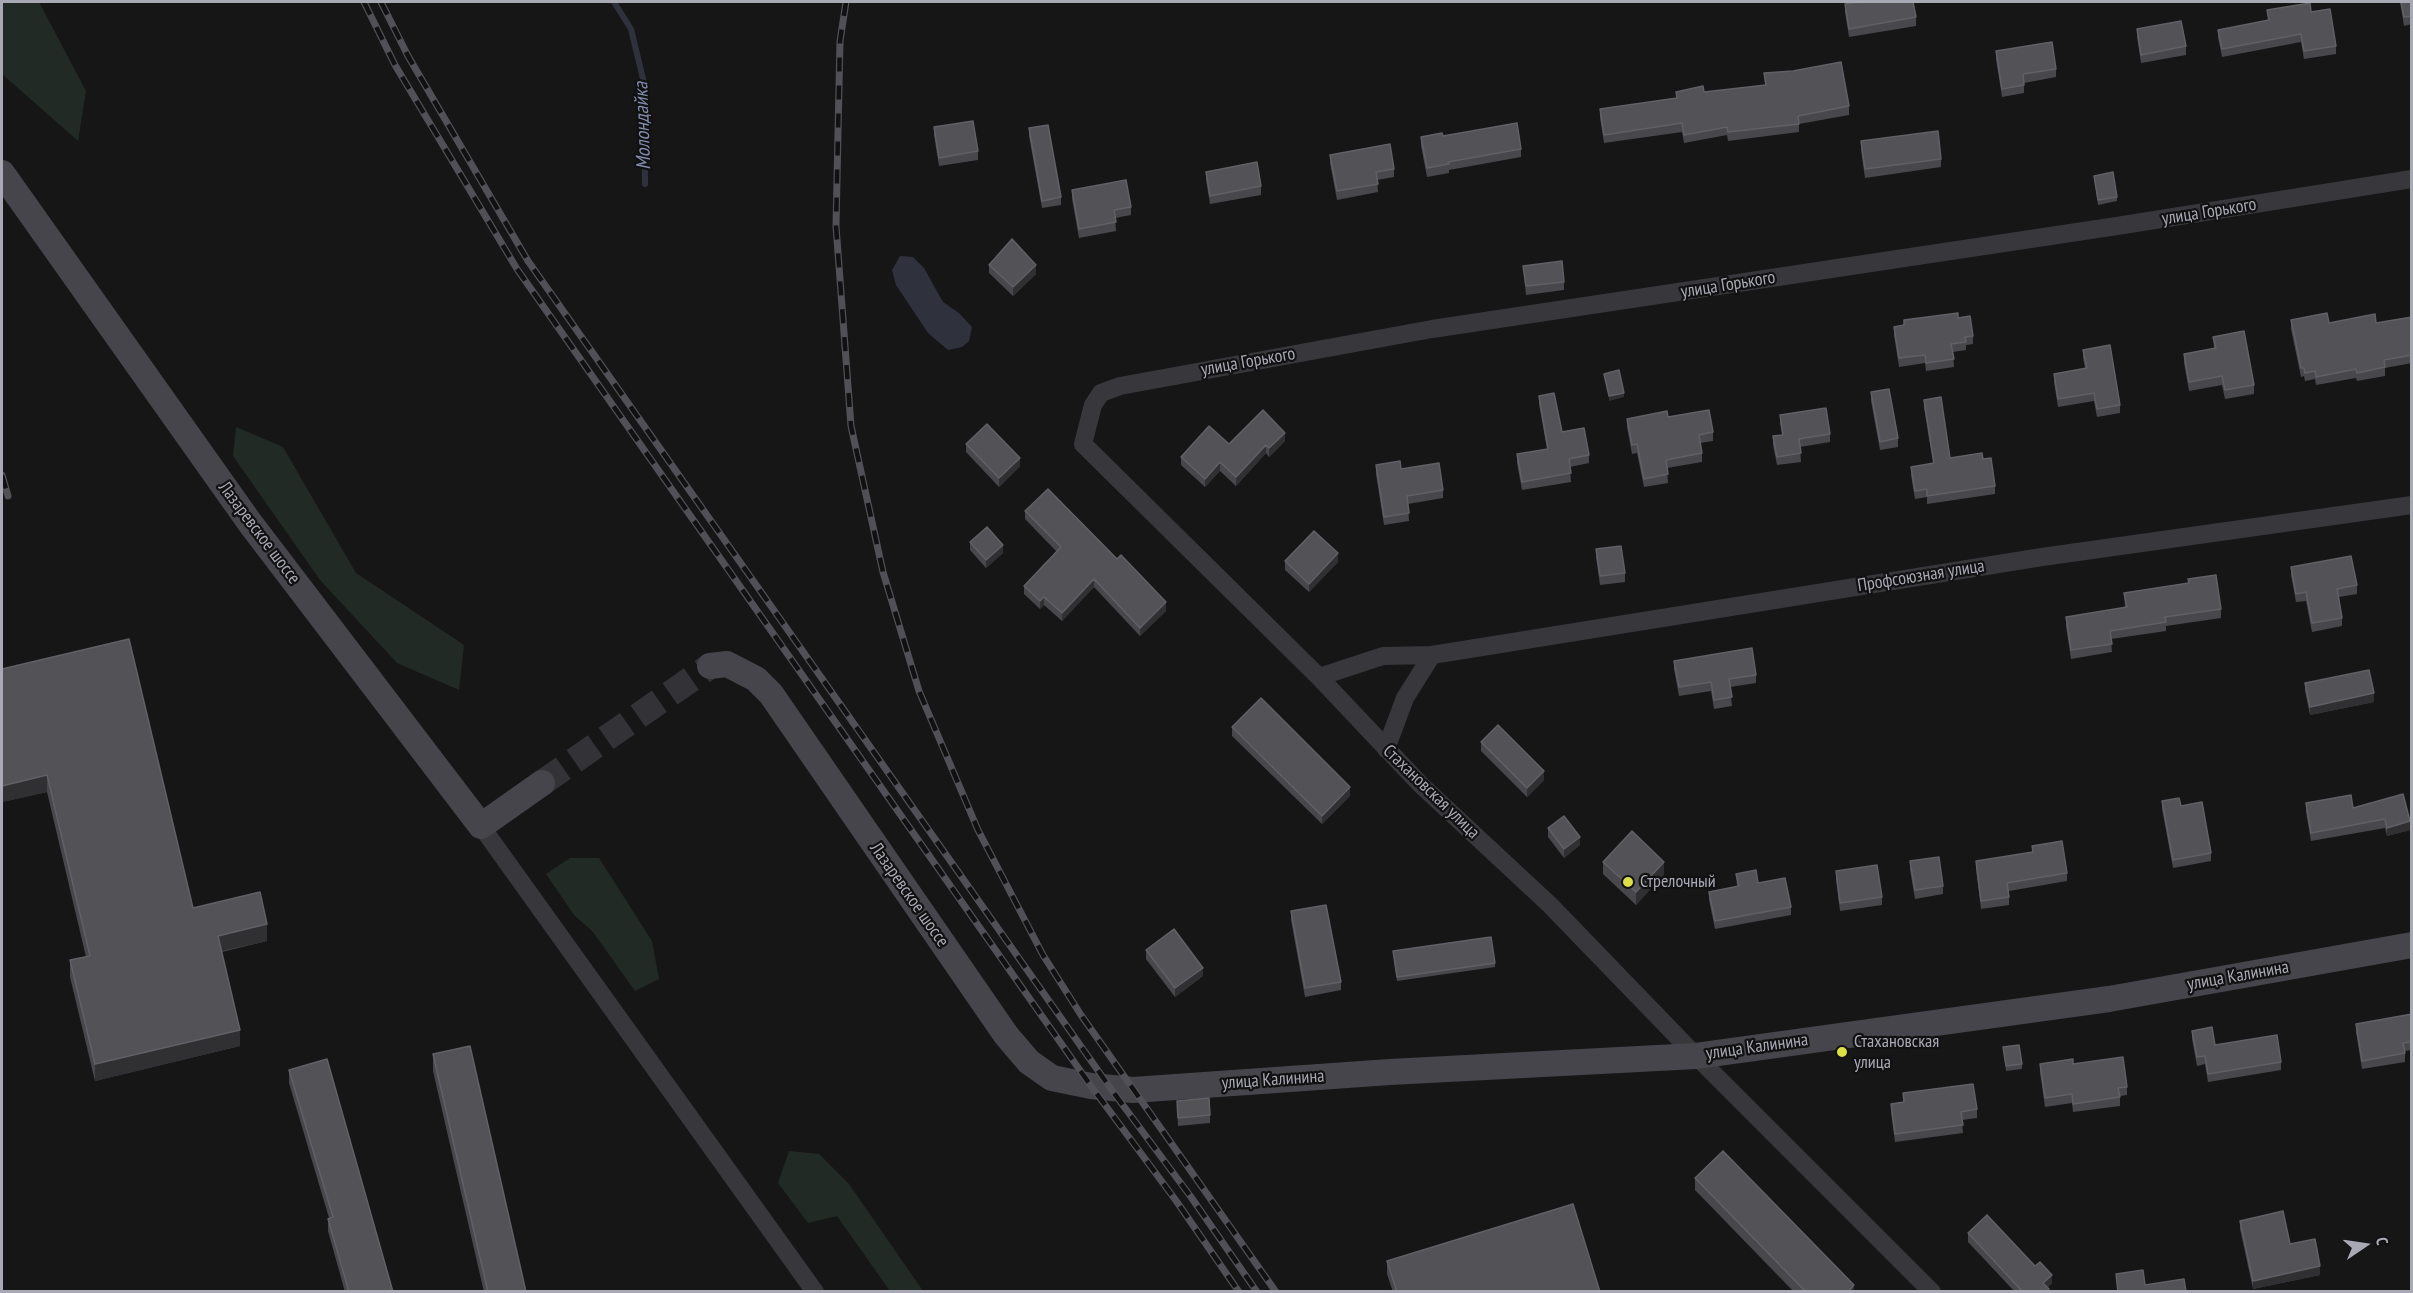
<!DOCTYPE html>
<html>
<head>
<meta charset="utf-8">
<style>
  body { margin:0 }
  #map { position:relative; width:2413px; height:1293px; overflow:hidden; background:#161617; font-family:"PT Sans Narrow",sans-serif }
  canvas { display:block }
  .frame { position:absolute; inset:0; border:3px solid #a9a9b6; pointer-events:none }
  .north { position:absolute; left:2335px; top:1215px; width:60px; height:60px; -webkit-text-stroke:4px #111112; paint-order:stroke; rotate:77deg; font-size:16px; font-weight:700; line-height:24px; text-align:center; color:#a9a9b6 }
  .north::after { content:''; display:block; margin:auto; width:21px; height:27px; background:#a9a9b6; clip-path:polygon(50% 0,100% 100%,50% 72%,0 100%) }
</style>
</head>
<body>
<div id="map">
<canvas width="2413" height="1293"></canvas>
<div class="frame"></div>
<div class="north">С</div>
</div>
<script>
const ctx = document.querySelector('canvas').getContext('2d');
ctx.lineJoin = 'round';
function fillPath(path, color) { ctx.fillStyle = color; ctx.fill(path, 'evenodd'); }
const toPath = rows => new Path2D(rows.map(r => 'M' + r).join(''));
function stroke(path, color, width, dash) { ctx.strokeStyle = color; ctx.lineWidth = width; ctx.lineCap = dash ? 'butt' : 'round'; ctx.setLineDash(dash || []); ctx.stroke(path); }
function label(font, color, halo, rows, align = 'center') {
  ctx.font = font + ' "PT Sans Narrow",sans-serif'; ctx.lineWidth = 4.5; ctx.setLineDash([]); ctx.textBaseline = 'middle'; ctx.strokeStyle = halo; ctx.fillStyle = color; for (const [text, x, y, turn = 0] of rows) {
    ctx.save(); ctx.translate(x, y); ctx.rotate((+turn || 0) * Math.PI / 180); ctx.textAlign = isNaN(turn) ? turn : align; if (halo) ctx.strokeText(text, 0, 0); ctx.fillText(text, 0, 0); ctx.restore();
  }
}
const green = toPath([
  [2,2,39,2,86,91,78,141,2,74],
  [236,427,283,447,356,573,464,645,459,690,397,663,320,580,233,456],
  [570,858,599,858,652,941,659,979,635,991,593,932,574,915,546,874],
  [789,1151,819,1154,849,1184,923,1291,890,1291,837,1216,808,1223,778,1183]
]);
const water = toPath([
  [900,256,913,257,924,268,943,302,959,313,972,327,969,341,962,347,948,350,928,333,896,285,892,270]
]);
const stream = toPath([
  [614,2,631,29,644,83,645,184]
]);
const secondaryTunnel = toPath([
  [542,783,710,666]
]);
const street = toPath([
  [1319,677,1383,656,1432,655,2042,557,2412,505],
  [1386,749,1405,698,1432,655],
  [481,826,815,1292],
  [1932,1292,1696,1056,1550,905,1421,785,1319,677,1083,444,1093,405,1101,393,1120,386,1432,329,2117,226,2412,179]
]);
const secondary = toPath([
  [2,173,250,523,481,826,542,783],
  [710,666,727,664,756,679,771,694,1006,1035,1029,1062,1052,1078,1091,1086,1133,1090,1390,1072,1696,1056,2109,999,2412,945]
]);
const rail = toPath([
  [364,2,395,65,517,269,1091,1086,1177,1202,1239,1292],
  [381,2,408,56,528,261,1111,1089,1191,1197,1257,1292],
  [846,2,840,41,836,226,851,426,883,572,919,691,978,830,1043,955,1081,1015,1276,1292],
  [2,475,8,496]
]);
const wall = toPath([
  [2400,2,2412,2,2412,24,2404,26],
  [1845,4,1916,17,1916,26,1849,37,1845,12],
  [2267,10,2311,12,2336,46,2336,54,2304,59,2301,42,2222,57,2218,37,2218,30,2268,21],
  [2137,29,2186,46,2186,55,2141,63,2137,37],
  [1996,51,2056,69,2056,77,2024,83,2024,93,2002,97,1996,59],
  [1764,73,1849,106,1849,115,1799,124,1799,132,1728,141,1727,135,1684,143,1682,132,1604,143,1600,118,1600,109,1676,98,1676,92,1704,92,1765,85],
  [934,127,978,151,978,160,939,166,934,135],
  [1029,128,1061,197,1061,205,1042,208,1029,136],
  [1421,137,1521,149,1521,157,1449,170,1449,173,1427,177,1421,146],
  [1861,141,1941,159,1941,167,1865,178,1861,150],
  [1330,155,1394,169,1394,177,1377,180,1378,192,1337,200,1330,163],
  [1206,172,1261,186,1261,195,1210,204,1206,180],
  [2094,176,2117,197,2117,201,2098,205],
  [1072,190,1131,207,1131,215,1115,218,1116,231,1079,238,1072,199],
  [989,265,1036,274,1013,296,989,273],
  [1523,266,1564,282,1564,290,1526,295],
  [2412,317,2412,363,2385,368,2385,376,2357,381,2356,378,2316,385,2315,379,2305,381,2304,376,2301,377,2291,329,2291,320,2329,323,2376,323],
  [1958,318,1973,336,1973,344,1966,345,1966,350,1953,352,1954,367,1926,371,1925,363,1899,367,1894,335,1894,327,1904,325,1904,320],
  [2213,337,2254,385,2254,394,2225,399,2222,385,2189,391,2184,363,2184,354,2214,349],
  [2083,350,2120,405,2120,413,2097,417,2094,401,2058,407,2054,382,2054,374,2085,368,2083,358],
  [1871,392,1898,438,1898,447,1880,450,1871,401],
  [1539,396,1562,432,1589,455,1589,463,1570,467,1571,482,1522,490,1517,463,1517,454,1547,449,1539,404],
  [1924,400,1950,458,1983,459,1995,486,1995,494,1927,504,1927,497,1915,499,1911,475,1911,467,1933,463,1924,408],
  [1780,415,1830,434,1830,442,1800,447,1801,462,1777,465,1773,445,1773,436,1782,435,1780,423],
  [1668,417,1713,432,1713,441,1700,443,1702,453,1702,462,1667,468,1668,483,1644,487,1637,453,1632,454,1627,427,1627,419],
  [1285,441,1269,457,1266,453,1236,486,1220,471,1205,487,1181,465,1181,457,1229,444],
  [966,444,1020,466,999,487,966,452],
  [1376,465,1443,490,1443,498,1408,504,1409,521,1384,525,1376,474],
  [1025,511,1166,611,1140,636,1094,587,1062,621,1044,605,1040,609,1024,594,1024,586,1057,552,1025,519],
  [970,542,1003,553,986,568,970,550],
  [1596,549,1625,573,1625,582,1600,585,1596,557],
  [1285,561,1338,562,1309,592,1285,570],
  [2291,567,2357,585,2357,594,2339,597,2342,618,2342,626,2312,632,2306,601,2296,602,2291,575],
  [2188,579,2221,609,2221,618,2166,626,2166,631,2111,639,2112,652,2071,659,2066,626,2066,617,2125,608,2124,593,2188,583],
  [1674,661,1756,675,1756,683,1730,687,1732,706,1714,709,1711,691,1679,696,1674,669],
  [2,669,193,908,267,941,222,952,240,1046,95,1081,70,977,70,960,86,957,47,792,2,802],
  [2305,683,2374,702,2310,715,2305,691],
  [1232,727,1350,796,1322,824,1232,736],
  [1481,742,1544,780,1527,797,1481,751],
  [2403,794,2410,830,2387,836,2385,828,2311,841,2306,812,2306,803,2353,808],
  [2162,801,2211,853,2211,861,2173,868,2162,809],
  [1548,828,1580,845,1564,858,1548,837],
  [2032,846,2067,873,2067,881,2009,891,2009,905,1981,909,1976,869,1976,861,2032,853],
  [1910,861,1943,886,1943,894,1915,899,1910,870],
  [1603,862,1664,874,1636,905,1603,874],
  [1836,871,1882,897,1882,905,1840,911,1836,879],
  [1736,874,1758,883,1791,907,1791,915,1715,929,1709,900,1709,892,1737,887],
  [1291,911,1341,982,1341,990,1305,997,1291,920],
  [1146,950,1203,976,1175,997,1146,959],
  [1393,951,1495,963,1495,967,1397,981],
  [2412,1014,2412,1050,2405,1051,2405,1062,2362,1069,2356,1032,2356,1024],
  [2192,1031,2215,1045,2281,1062,2281,1070,2208,1082,2205,1064,2197,1066,2192,1039],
  [2003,1047,2022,1064,2022,1069,2006,1071],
  [433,1054,526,1292,484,1292,433,1071],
  [2040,1064,2073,1064,2127,1087,2127,1095,2120,1096,2120,1106,2073,1112,2072,1103,2045,1107,2040,1072],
  [289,1070,393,1292,345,1292,328,1231,328,1219,329,1218,289,1083],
  [1903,1093,1977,1109,1977,1118,1962,1120,1963,1133,1895,1142,1891,1112,1891,1104,1903,1102],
  [1177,1101,1210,1115,1210,1123,1178,1126],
  [1695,1178,1854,1292,1794,1292,1695,1190],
  [2240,1221,2320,1275,2253,1289,2240,1229],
  [1968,1233,2052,1283,2047,1288,2049,1292,2015,1292,1968,1242],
  [1387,1261,1600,1292,1393,1292,1387,1274]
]);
const shadedWall = toPath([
  [1036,265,1036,274,1013,296,1013,287],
  [1624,393,1624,397,1609,401,1609,396],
  [1285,433,1285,441,1269,457,1269,448],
  [1266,445,1266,453,1236,486,1236,477],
  [1020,458,1020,466,999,487,999,478],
  [1220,462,1220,471,1205,487,1205,479],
  [1003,545,1003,553,986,568,986,560],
  [1338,553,1338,562,1309,592,1309,584],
  [1094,579,1094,587,1062,621,1062,613],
  [1044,597,1044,605,1040,609,1040,601],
  [1166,602,1166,611,1140,636,1140,628],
  [2374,693,2374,702,2310,715,2310,707],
  [1544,771,1544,780,1527,797,1527,788],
  [47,775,47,792,2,802,2,786],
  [1350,787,1350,796,1322,824,1322,816],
  [2410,821,2410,830,2387,836,2387,828],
  [1580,837,1580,845,1564,858,1564,849],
  [1664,862,1664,874,1636,905,1636,892],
  [267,924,267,941,218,952,218,936],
  [1203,968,1203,976,1175,997,1175,988],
  [240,1030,240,1046,95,1081,95,1064],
  [2320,1266,2320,1275,2253,1289,2253,1281],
  [2052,1275,2052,1283,2043,1292,2043,1283],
  [1854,1285,1854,1292,1848,1292]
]);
const building = toPath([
  [1859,2,1913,2,1916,17,1849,29,1845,4,1859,2],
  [2401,2,2412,2,2412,16,2404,17,2401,2],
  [2310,3,2311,12,2330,9,2336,46,2304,51,2301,34,2222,49,2218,30,2269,20,2267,10,2310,3],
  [2181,21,2186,46,2141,55,2137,29,2181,21],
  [2052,42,2056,69,2023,74,2024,85,2002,89,1996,51,2052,42],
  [1841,62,1849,106,1798,116,1799,124,1728,132,1727,127,1684,135,1682,123,1604,135,1600,109,1677,98,1676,92,1703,86,1704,92,1766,85,1764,73,1793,71,1841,62],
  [973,121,978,151,939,158,934,127,973,121],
  [1517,123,1521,149,1448,162,1449,164,1427,168,1421,137,1442,133,1443,136,1517,123],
  [1048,125,1061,197,1042,201,1029,128,1048,125],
  [1938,131,1941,159,1865,169,1861,141,1938,131],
  [1390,144,1394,169,1376,172,1378,184,1337,191,1330,155,1390,144],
  [1257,162,1261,186,1210,196,1206,172,1257,162],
  [2113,172,2117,197,2098,200,2094,176,2113,172],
  [1126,180,1131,207,1114,210,1116,222,1079,229,1072,190,1126,180],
  [1012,239,1036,265,1013,287,989,265,1012,239],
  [1562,261,1564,282,1526,286,1523,266,1562,261],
  [1958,313,1958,318,1970,316,1973,336,1965,337,1966,342,1951,344,1954,359,1926,363,1925,355,1899,358,1894,327,1904,325,1904,320,1958,313],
  [2327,313,2329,323,2375,314,2376,323,2412,317,2412,355,2384,360,2385,367,2357,373,2356,369,2316,377,2315,371,2305,373,2304,368,2301,368,2291,320,2327,313],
  [2244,331,2254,385,2225,390,2222,376,2189,382,2184,354,2216,348,2213,337,2244,331],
  [2110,345,2120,405,2097,409,2094,393,2058,399,2054,374,2087,368,2083,350,2110,345],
  [1619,370,1624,393,1609,396,1604,374,1619,370],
  [1889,389,1898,438,1880,442,1871,392,1889,389],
  [1554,393,1562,432,1584,428,1589,455,1569,459,1571,473,1522,482,1517,454,1548,449,1539,396,1554,393],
  [1941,397,1950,458,1982,453,1983,459,1991,458,1995,486,1927,496,1927,489,1915,491,1911,467,1934,463,1924,400,1941,397],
  [1826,408,1830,434,1799,439,1801,453,1777,457,1773,436,1783,435,1780,415,1826,408],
  [1263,410,1285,433,1269,448,1266,445,1236,477,1220,462,1205,479,1181,457,1209,426,1229,444,1263,410],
  [1709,410,1713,432,1699,435,1702,453,1666,460,1668,474,1644,479,1637,444,1632,445,1627,419,1667,411,1668,417,1709,410],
  [987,424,1020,458,999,478,966,444,987,424],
  [1400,461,1401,469,1439,463,1443,490,1407,496,1409,513,1384,517,1376,465,1400,461],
  [1048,489,1117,559,1121,555,1166,602,1140,628,1094,579,1062,613,1044,597,1040,601,1024,586,1061,547,1025,511,1048,489],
  [987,527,1003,545,986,560,970,542,987,527],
  [1314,531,1338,553,1309,584,1285,561,1314,531],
  [1621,546,1625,573,1600,576,1596,549,1621,546],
  [2351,556,2357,585,2337,589,2342,618,2312,623,2306,592,2296,594,2291,567,2351,556],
  [2216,575,2221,609,2165,617,2166,622,2110,631,2112,644,2071,650,2066,617,2127,607,2124,593,2189,583,2188,579,2216,575],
  [129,639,193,908,260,892,267,924,218,936,240,1030,95,1064,70,960,90,956,47,775,2,786,2,669,129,639],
  [1752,648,1756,675,1729,679,1732,697,1714,700,1711,682,1679,687,1674,661,1752,648],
  [2369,670,2374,693,2310,707,2305,683,2369,670],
  [1261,698,1350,787,1322,816,1232,727,1261,698],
  [1498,725,1544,771,1527,788,1481,742,1498,725],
  [2403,794,2410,821,2387,828,2385,819,2311,833,2306,803,2351,795,2353,808,2403,794],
  [2179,798,2181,806,2202,802,2211,853,2173,860,2162,801,2179,798],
  [1564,816,1580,837,1564,849,1548,828,1564,816],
  [1632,831,1664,862,1636,892,1603,862,1632,831],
  [2062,841,2067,873,2007,883,2009,897,1981,901,1976,861,2033,852,2032,846,2062,841],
  [1939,857,1943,886,1915,890,1910,861,1939,857],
  [1877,865,1882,897,1840,903,1836,871,1877,865],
  [1756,870,1758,883,1785,878,1791,907,1715,921,1709,892,1739,886,1736,874,1756,870],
  [1326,905,1341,982,1305,988,1291,911,1326,905],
  [1174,929,1203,968,1175,988,1146,950,1174,929],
  [1491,937,1495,963,1397,977,1393,951,1491,937],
  [2412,1014,2412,1042,2403,1043,2405,1053,2362,1061,2356,1024,2412,1014],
  [2212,1027,2215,1045,2277,1035,2281,1062,2208,1074,2205,1056,2197,1057,2192,1031,2212,1027],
  [2019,1045,2022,1064,2006,1066,2003,1047,2019,1045],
  [470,1046,526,1292,488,1292,433,1054,470,1046],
  [2123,1057,2127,1087,2118,1088,2120,1097,2073,1104,2072,1094,2045,1098,2040,1064,2073,1059,2073,1064,2123,1057],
  [327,1059,393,1292,349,1292,328,1219,333,1217,289,1070,327,1059],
  [1973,1084,1977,1109,1961,1112,1963,1125,1895,1134,1891,1104,1904,1102,1903,1093,1973,1084],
  [1209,1098,1210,1115,1178,1118,1177,1101,1209,1098],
  [1723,1151,1854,1285,1848,1292,1806,1292,1695,1178,1723,1151],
  [1573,1204,1600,1292,1397,1292,1387,1261,1573,1204],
  [2283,1211,2290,1244,2315,1239,2320,1266,2253,1281,2240,1221,2283,1211],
  [1987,1215,2035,1266,2040,1262,2052,1275,2043,1283,2049,1289,2047,1292,2023,1292,1968,1233,1987,1215],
  [2143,1270,2145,1285,2184,1279,2186,1292,2118,1292,2116,1274,2143,1270]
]);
const markers = [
  [1628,882,6,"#dedf46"],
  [1842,1052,6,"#dedf46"]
];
const streetNames = [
  ["улица Горького",2209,212,-9],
  ["улица Горького",1728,285,-9],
  ["улица Горького",1248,362,-10],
  ["Лазаревское шоссе",259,533,53],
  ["Профсоюзная улица",1921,576,-9],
  ["Стахановская улица",1431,792,44],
  ["Лазаревское шоссе",909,895,55],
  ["улица Калинина",2238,976,-10],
  ["улица Калинина",1757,1047,-8],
  ["улица Калинина",1273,1080,-4]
];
const poiNames = [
  ["Стрелочный",1640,882],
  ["Стахановская",1854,1042],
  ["улица",1854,1063]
];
const waterNames = [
  ["Молондайка",643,126,-92]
];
fillPath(green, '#222a26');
fillPath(water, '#2f323c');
stroke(stream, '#2f323c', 6);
stroke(secondaryTunnel, '#333337', 26, [26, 13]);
stroke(street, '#38373c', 18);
stroke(secondary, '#46454c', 26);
stroke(rail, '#515057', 7);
stroke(rail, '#111112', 4.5, [14]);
fillPath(wall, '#48474c');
fillPath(shadedWall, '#302f32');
fillPath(building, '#535257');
stroke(building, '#606066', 1.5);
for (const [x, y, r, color] of markers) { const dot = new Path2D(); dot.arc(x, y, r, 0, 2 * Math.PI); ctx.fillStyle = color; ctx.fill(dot); stroke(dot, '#111112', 2); }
label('18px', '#a9a9b6', '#111112', streetNames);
label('18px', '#a9a9b6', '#111112', poiNames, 'left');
label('italic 20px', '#838cad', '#111112', waterNames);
</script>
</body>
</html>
